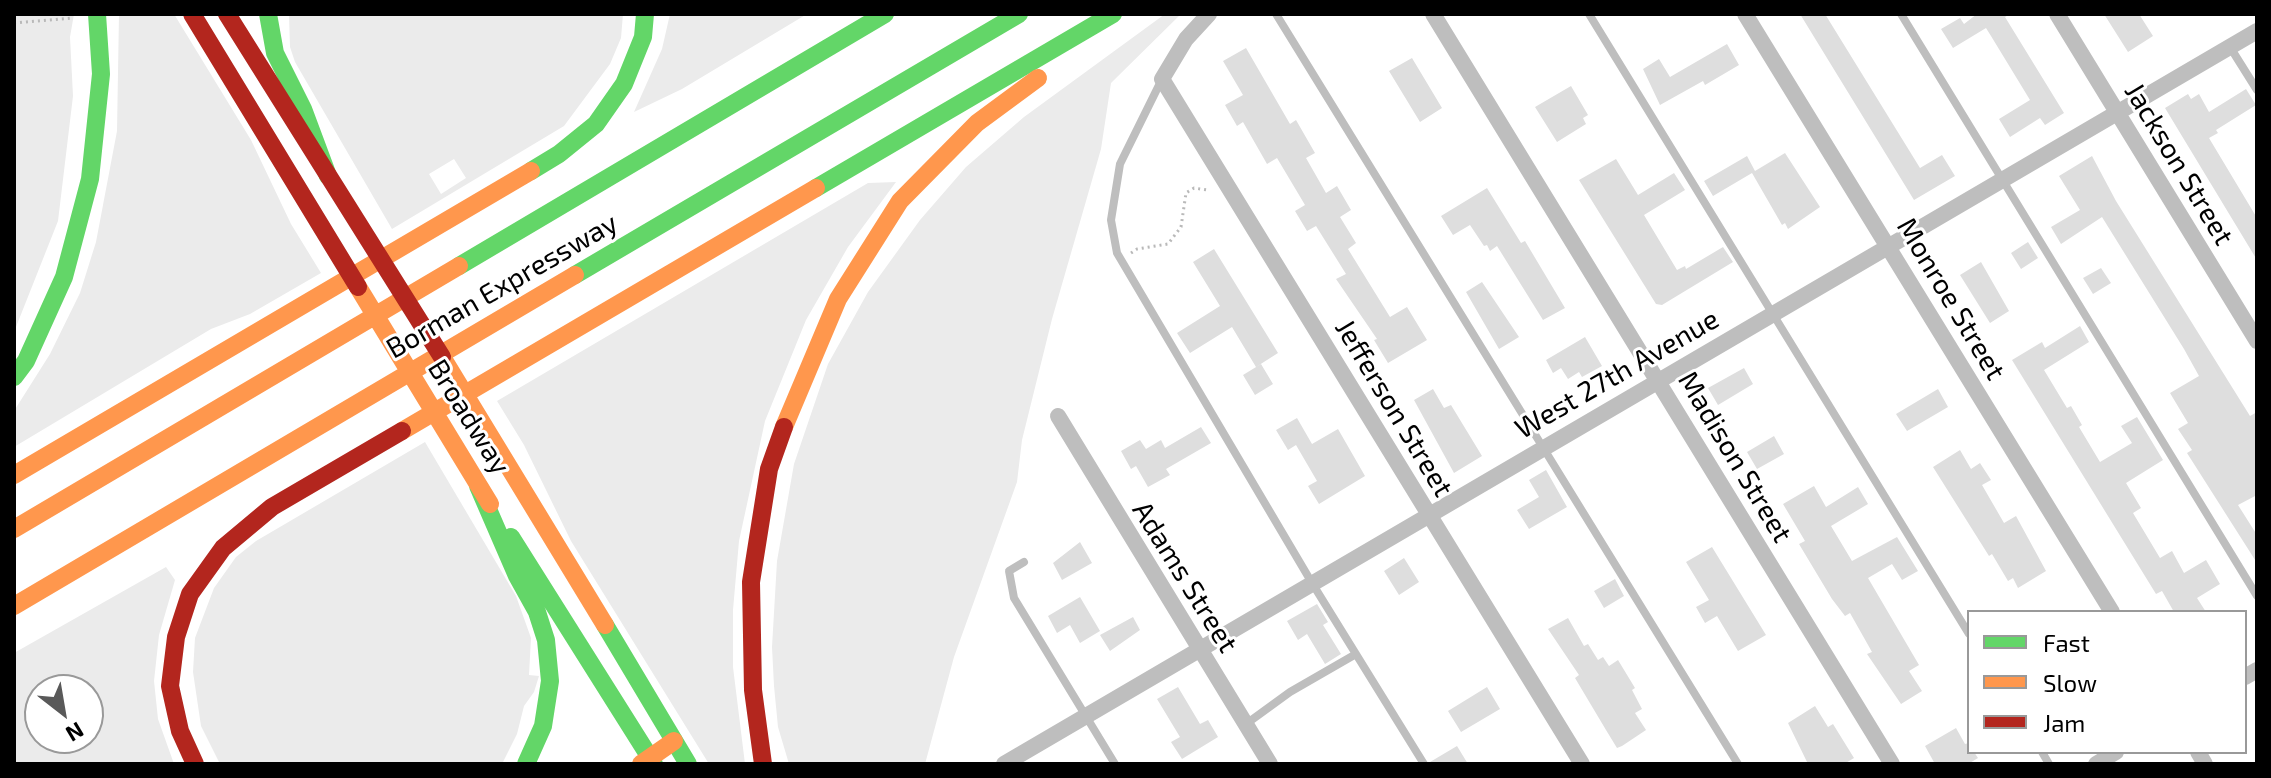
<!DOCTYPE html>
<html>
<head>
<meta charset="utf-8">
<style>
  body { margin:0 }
  #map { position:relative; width:2271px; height:778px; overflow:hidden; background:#fff; font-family:"Exo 2",sans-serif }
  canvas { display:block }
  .frame { position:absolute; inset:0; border:16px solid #000; pointer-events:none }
  .legend { position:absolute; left:1967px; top:610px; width:280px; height:144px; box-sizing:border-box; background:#fff; border:2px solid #999; margin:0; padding:10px 14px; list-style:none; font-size:24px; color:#000 }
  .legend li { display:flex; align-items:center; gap:16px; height:40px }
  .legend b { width:40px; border:2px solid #999 }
  .north { position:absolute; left:24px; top:674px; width:80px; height:80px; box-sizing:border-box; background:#fff; border:2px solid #999; border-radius:50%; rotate:149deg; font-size:22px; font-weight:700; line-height:32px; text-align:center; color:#000 }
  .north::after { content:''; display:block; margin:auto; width:28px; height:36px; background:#595959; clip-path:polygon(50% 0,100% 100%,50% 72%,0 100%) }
</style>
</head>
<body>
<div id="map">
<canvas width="2271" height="778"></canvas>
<div class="frame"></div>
<ul class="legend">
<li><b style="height:10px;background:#63d668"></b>Fast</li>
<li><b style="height:10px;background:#ff974d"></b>Slow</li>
<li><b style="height:10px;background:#b3261e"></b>Jam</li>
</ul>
<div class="north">N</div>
</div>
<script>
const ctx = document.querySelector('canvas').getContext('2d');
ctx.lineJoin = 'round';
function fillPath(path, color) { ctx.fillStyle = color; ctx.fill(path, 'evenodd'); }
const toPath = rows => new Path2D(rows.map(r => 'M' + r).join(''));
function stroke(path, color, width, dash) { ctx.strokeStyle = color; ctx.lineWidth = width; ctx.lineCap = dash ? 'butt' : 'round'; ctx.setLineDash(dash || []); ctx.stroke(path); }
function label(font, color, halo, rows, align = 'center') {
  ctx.font = font + ' "Exo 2",sans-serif'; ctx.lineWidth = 6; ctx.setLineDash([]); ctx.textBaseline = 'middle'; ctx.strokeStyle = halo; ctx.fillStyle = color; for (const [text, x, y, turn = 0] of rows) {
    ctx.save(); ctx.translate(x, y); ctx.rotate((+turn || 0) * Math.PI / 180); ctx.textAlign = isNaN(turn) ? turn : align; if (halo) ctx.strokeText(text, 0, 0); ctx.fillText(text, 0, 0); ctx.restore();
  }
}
const green = toPath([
  [14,14,74,14,70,37,73,96,58,221,14,332],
  [119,14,174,14,251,140,291,224,321,273,250,314,211,329,14,447,14,411,50,354,80,293,96,242,117,131],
  [289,14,623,14,621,38,610,64,564,126,392,229,295,62,290,47],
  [454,159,466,178,441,194,429,174],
  [670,14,807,14,682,89,634,112,662,49],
  [1165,14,1181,14,1111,83,1101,149,1052,319,1022,440,1017,482,954,657,925,764,789,764,778,727,774,686,772,647,777,561,794,464,828,364,868,292,920,220,966,167,1024,117],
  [896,182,848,247,806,320,765,421,739,541,733,610,733,667,745,764,709,764,571,541,524,445,497,401,868,183],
  [425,442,516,596,531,638,529,675,539,676,534,692,524,706,517,734,502,764,220,764,201,726,193,672,195,638,214,588,236,557,256,541],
  [166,567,175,580,159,635,154,681,158,719,174,764,14,764,14,653],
  [40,690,88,690,88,738,40,738]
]);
const building = toPath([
  [1800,14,1825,14,1920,168,1942,155,1955,176,1914,200],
  [1977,14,2010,14,2005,17,2064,113,2045,125,2040,118,2010,137,1999,119,2030,100,1991,36,1986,28,1953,48,1941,29,1960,18,1964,24],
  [2104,14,2139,14,2153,36,2128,52],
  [1727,44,1739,65,1705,85,1703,81,1660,105,1643,69,1659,59,1670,77],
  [1246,48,1290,124,1296,120,1315,153,1306,158,1326,193,1337,186,1351,210,1340,217,1356,243,1348,249,1390,317,1407,307,1427,340,1388,363,1374,340,1377,339,1336,279,1346,274,1316,226,1307,231,1295,211,1305,205,1277,158,1267,164,1243,122,1237,126,1225,105,1243,95,1223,61],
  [1412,58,1442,108,1420,122,1389,71],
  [1571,86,1588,115,1583,118,1586,124,1557,142,1535,107],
  [2246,89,2256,105,2216,130,2218,133,2209,138,2257,218,2257,260,2165,108,2188,94,2191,99,2199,94,2209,112],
  [1785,153,1820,207,1788,229,1785,223,1782,225,1752,173,1713,196,1704,181,1747,156,1755,171],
  [2092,156,2116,201,2250,416,2257,412,2257,495,2238,505,2257,535,2257,563,2187,453,2192,450,2178,429,2188,423,2170,393,2199,376,2184,349,2102,217,2061,244,2051,227,2080,210,2059,176],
  [1616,159,1638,195,1674,173,1685,190,1644,215,1677,270,1685,266,1686,269,1723,247,1733,262,1662,305,1656,304,1579,180],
  [1487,188,1521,243,1525,241,1565,308,1543,320,1497,246,1490,251,1487,245,1484,246,1470,225,1453,235,1441,216],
  [2028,242,2038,258,2021,269,2011,253],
  [1214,249,1278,353,1256,367,1232,327,1190,353,1177,333,1220,306,1193,262],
  [1981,262,2009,311,1990,323,1960,275],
  [2101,268,2111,283,2093,294,2083,278],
  [1482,282,1519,337,1499,349,1466,292],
  [2080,326,2089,342,2044,370,2067,408,2071,406,2082,425,2079,427,2100,462,2132,443,2121,426,2137,417,2163,460,2126,483,2141,508,2133,513,2160,558,2172,551,2184,573,2206,560,2220,584,2197,598,2206,612,2174,612,2162,591,2156,594,2012,360,2042,342,2045,348],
  [1585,337,1602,366,1582,377,1579,372,1568,379,1561,368,1553,373,1546,360],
  [1261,364,1273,384,1255,395,1243,375],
  [1744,368,1753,384,1718,405,1708,388],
  [1433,389,1444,408,1451,405,1482,456,1454,473,1414,400],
  [1938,389,1948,407,1907,431,1896,414],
  [1297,418,1312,444,1338,429,1365,476,1319,504,1308,486,1317,481,1296,445,1288,450,1276,430],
  [1201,427,1211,443,1166,469,1170,475,1148,487,1136,466,1131,469,1121,451,1140,440,1146,449,1161,440,1165,448],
  [1774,436,1784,454,1757,469,1747,452],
  [1960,450,1971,469,1980,463,1991,480,1982,485,2004,523,2016,516,2046,571,2018,588,2013,578,2008,581,1992,554,1989,556,1933,467],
  [1546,470,1567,507,1529,529,1517,510,1539,497,1529,480],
  [1814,486,1826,507,1858,487,1868,504,1831,526,1852,561,1897,537,1918,571,1902,580,1892,564,1868,578,1919,665,1909,671,1922,691,1901,704,1867,654,1872,652,1850,613,1845,616,1832,599,1799,544,1805,541,1783,504],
  [1080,542,1092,563,1062,580,1053,563],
  [1712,547,1766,635,1738,651,1717,616,1705,623,1696,607,1709,600,1686,562],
  [1404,558,1419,582,1399,595,1384,571],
  [1615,579,1624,596,1604,608,1594,591],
  [1080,597,1100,631,1080,643,1070,625,1057,633,1048,616],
  [1317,604,1328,622,1323,625,1341,654,1325,664,1307,634,1298,640,1287,621],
  [1133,617,1140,630,1110,651,1100,635],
  [1568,618,1584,646,1588,644,1598,660,1603,657,1609,666,1618,660,1635,688,1632,690,1642,709,1635,713,1646,730,1622,746,1617,748,1606,730,1575,678,1579,675,1548,629],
  [1178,687,1200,724,1208,720,1218,737,1182,759,1171,742,1180,737,1157,699],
  [1487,687,1500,709,1461,732,1448,711],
  [1815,706,1828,727,1833,724,1854,758,1844,764,1808,764,1788,723],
  [1956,728,1965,744,1969,743,1969,752,1974,752,1978,758,1968,764,1935,764,1925,746],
  [1457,746,1468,764,1431,764,1430,762]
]);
const path = toPath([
  [14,23,73,18],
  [1131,253,1137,249,1168,244,1181,227,1186,193,1194,188,1207,190]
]);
const lane = toPath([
  [1276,14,1738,764],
  [1589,14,1969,634],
  [1901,14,2257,596],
  [2230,47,2257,90],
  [1162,79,1120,164,1111,220,1117,253,1312,583,1424,764],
  [1024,562,1009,571,1014,598,1115,764],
  [1246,724,1290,692,1356,654],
  [2042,752,2049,764]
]);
const street = toPath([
  [1209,14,1186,39,1162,79,1582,764],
  [1433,14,1892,764],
  [1745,14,2112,612],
  [2057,14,2257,341],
  [1058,416,1270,764],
  [2245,677,2257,670],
  [2198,752,2205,764],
  [1004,764,2257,31],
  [2096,764,2116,752]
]);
const fast = toPath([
  [268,14,275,53,303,109,328,176],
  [531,171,559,154,596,124,624,84,643,37,645,14],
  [816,188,1113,14],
  [459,266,885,14],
  [575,275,1019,14],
  [14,377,26,361,64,277,90,179,101,74,97,14],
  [478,486,517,576,537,612,546,640,550,681,543,726,526,764],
  [511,537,654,764],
  [605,625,688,764]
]);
const slow = toPath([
  [358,287,490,504],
  [442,357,605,625],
  [784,427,838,299,900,201,977,123,1038,78],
  [402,431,816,188],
  [14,475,531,171],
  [14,529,459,266],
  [14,606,575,275],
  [641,764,674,741]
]);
const jam = toPath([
  [192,14,358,287],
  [227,14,442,357],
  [195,764,180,731,170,686,176,637,190,594,223,548,272,507,402,431],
  [763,764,753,690,751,582,769,469,784,427]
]);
const streetNames = [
  ["Jackson Street",2179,164,59],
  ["Borman Expressway",502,286,-30],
  ["Monroe Street",1951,299,59],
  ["West 27th Avenue",1617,374,-30],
  ["Jefferson Street",1394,408,59],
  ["Broadway",469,417,58],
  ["Madison Street",1735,457,59],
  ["Adams Street",1185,577,58]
];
fillPath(green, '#ebebeb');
fillPath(building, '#dedede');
stroke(path, '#b9b9b9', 3, [2, 4]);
stroke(lane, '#bebebe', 8);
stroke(street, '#bebebe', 16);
stroke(fast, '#63d668', 18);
stroke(slow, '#ff974d', 18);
stroke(jam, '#b3261e', 18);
label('28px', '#000', '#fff', streetNames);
</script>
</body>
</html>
